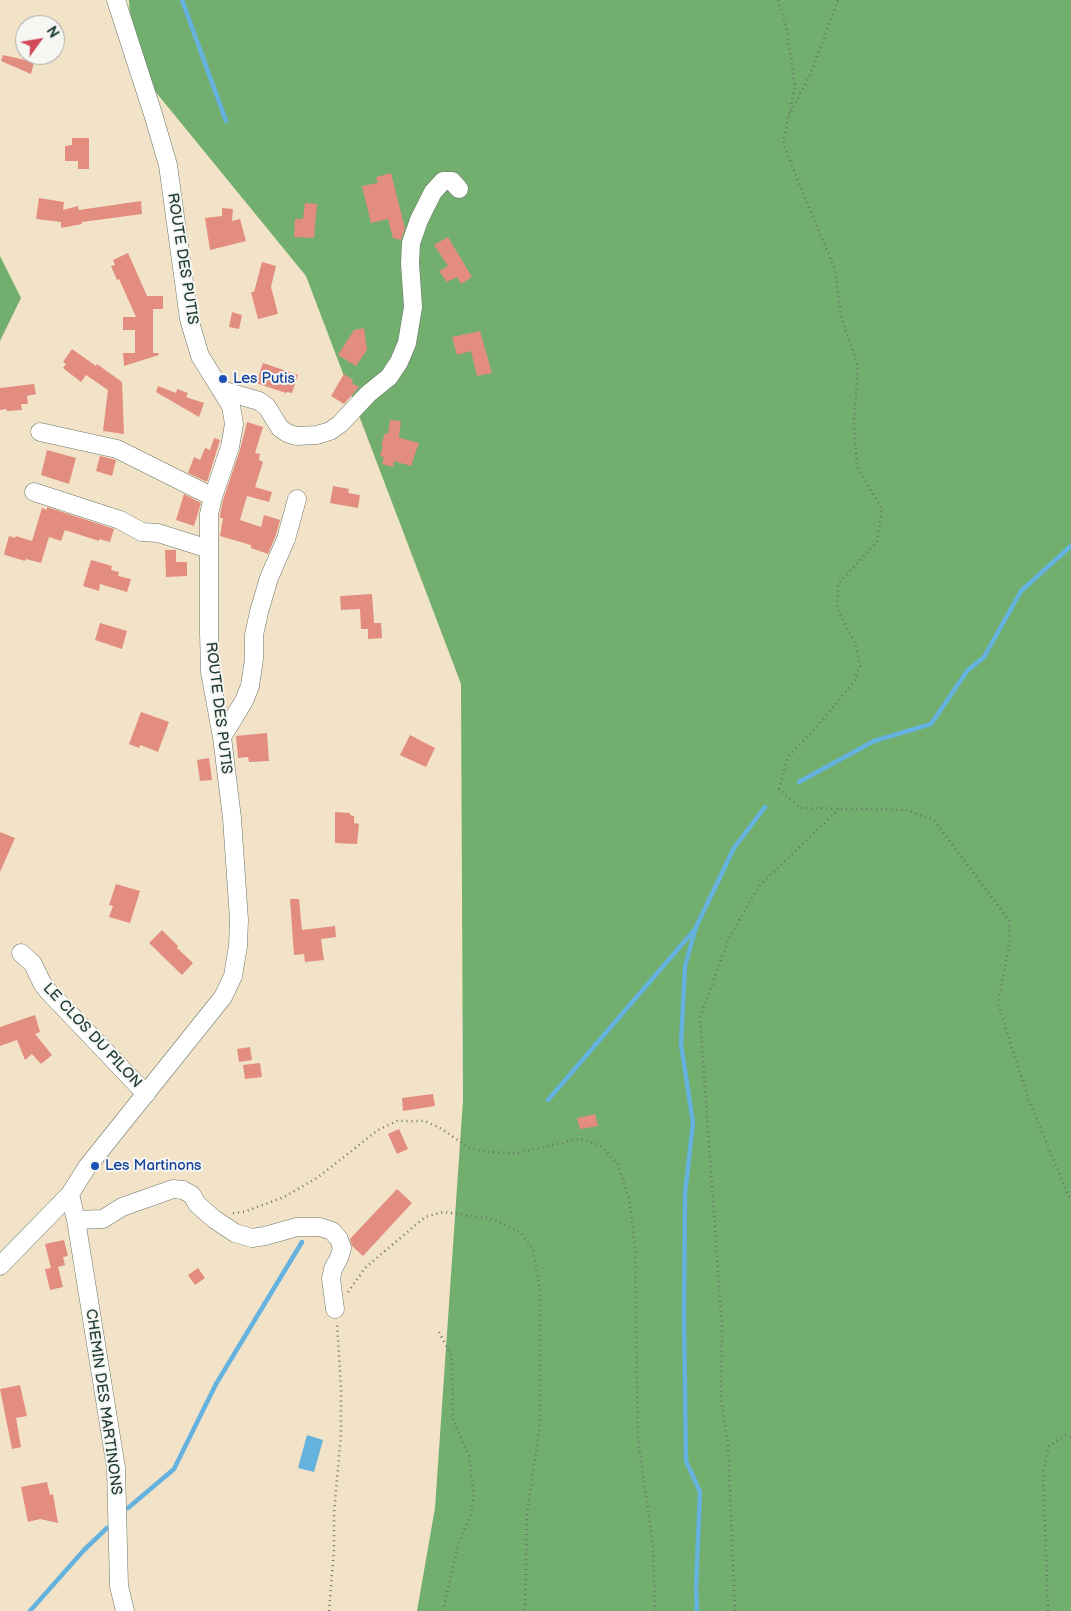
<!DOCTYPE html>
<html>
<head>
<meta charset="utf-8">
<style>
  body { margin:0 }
  #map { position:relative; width:1071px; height:1611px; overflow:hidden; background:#f2e2c8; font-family:"Balsamiq Sans",sans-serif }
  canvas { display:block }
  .north { position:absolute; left:15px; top:15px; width:50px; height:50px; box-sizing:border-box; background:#f6f6f2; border:1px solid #a0aca6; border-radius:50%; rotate:58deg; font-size:14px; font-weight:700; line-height:20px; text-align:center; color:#1f3d34 }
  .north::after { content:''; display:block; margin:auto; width:18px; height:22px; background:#d1495b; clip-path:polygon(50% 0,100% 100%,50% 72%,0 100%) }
</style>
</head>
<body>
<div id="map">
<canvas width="1071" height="1611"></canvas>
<div class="north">N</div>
</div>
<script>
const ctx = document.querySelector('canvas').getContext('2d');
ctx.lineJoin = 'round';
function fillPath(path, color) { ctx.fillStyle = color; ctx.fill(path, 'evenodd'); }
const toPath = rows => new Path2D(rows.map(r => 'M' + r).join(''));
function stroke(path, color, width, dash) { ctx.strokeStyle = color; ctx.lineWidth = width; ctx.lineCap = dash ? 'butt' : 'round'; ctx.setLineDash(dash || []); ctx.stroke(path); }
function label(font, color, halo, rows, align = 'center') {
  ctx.font = font + ' "Balsamiq Sans",sans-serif'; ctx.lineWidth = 4; ctx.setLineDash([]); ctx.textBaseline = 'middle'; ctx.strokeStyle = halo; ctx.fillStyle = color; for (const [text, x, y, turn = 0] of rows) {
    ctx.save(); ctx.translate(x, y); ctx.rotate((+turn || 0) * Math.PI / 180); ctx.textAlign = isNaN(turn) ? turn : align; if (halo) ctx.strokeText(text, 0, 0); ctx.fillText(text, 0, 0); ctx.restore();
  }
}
const forest = toPath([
  [129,0,1071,0,1071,1611,417,1611,435,1508,463,1100,461,684,306,276,132,63],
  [0,256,21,298,0,341]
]);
const water = toPath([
  [307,1435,323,1440,314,1472,298,1468]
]);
const stream = toPath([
  [182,0,226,121],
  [799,782,874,741,931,724,967,671,984,657,1021,591,1071,546],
  [548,1100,696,928],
  [128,1508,174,1469,216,1384,302,1242],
  [30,1611,84,1550,107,1528],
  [697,1611,696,1588,700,1492,686,1461,684,1317,685,1193,693,1123,681,1044,685,966,696,927,734,848,765,807]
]);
const building = toPath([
  [3,55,34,62,31,74,1,61],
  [72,138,89,138,89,169,78,169,78,161,65,161,65,146,72,145],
  [391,173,405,228,401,240,393,238,388,219,371,223,362,186,378,183,376,177],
  [39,198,64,202,63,210,78,206,79,210,141,201,142,214,82,222,82,224,61,228,61,222,36,219],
  [305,203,317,204,314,238,294,237,295,219,303,219],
  [222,208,233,209,232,221,240,219,246,241,210,250,205,218,222,216],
  [448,237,472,277,461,284,457,277,447,282,439,271,448,266,434,245],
  [128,253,147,296,163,296,163,309,153,309,153,353,158,353,159,355,124,366,123,353,135,353,135,330,123,330,123,317,136,317,119,279,117,280,111,266,115,265,113,260],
  [262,262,276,266,271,287,278,314,258,319,251,292,254,292],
  [232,312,242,315,239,329,229,327],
  [364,328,367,350,356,366,338,355,354,330],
  [480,331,492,373,477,376,471,351,457,355,452,337],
  [72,349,96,366,97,364,122,382,124,434,103,431,108,390,86,375,81,382,63,368,66,364,63,362],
  [263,363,298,375,292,393,287,392,286,393,256,383],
  [344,374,353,380,352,383,359,387,344,404,331,396],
  [34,384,36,394,27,396,28,404,21,404,22,410,7,411,6,409,0,410,0,388],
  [158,386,176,393,177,389,188,393,186,397,204,403,199,417,156,392],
  [390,420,401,421,399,436,400,438,419,443,411,466,394,461,393,467,382,464,384,457,380,456,383,445,381,445,385,433,388,434],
  [247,422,263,427,255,453,260,454,259,460,263,462,255,487,272,492,269,502,247,496,240,520,261,527,264,515,280,520,276,535,268,554,251,548,251,545,220,536,223,518,220,518,220,515,223,500,240,450],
  [214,438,220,440,207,482,188,473,194,457,200,460,205,448,210,450],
  [47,450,76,458,69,484,41,475],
  [100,456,116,460,112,476,96,471],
  [333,486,349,489,348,493,360,495,358,508,330,503],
  [184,494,201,503,194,526,176,520],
  [47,507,114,529,110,542,99,539,99,541,65,530,61,541,49,537,41,563,26,559,25,561,5,555,4,554,9,536,15,538,16,536,32,541,42,508,47,510],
  [165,550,176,550,176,562,187,562,187,576,166,577],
  [91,560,112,566,111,570,119,572,118,576,131,579,127,592,100,584,99,591,83,586],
  [372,594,374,623,381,623,382,638,368,639,368,629,361,629,360,609,341,610,340,596],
  [100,623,127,631,122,649,95,640],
  [141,712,169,722,158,752,140,745,139,748,129,744],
  [267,733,269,761,249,762,248,757,238,758,236,736],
  [410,735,435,748,426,767,400,755],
  [209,758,212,780,200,781,197,760],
  [335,812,350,813,350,815,354,816,354,823,359,824,357,844,335,843],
  [0,832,15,838,0,872],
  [116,884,140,891,130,923,109,917,113,906,109,905],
  [290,899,299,899,302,930,335,926,336,937,321,939,324,960,305,962,304,954,294,955],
  [162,930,178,946,177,948,193,963,182,975,149,943],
  [35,1015,40,1032,35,1034,52,1055,41,1064,32,1054,25,1060,17,1040,0,1046,0,1027],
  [250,1047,252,1060,239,1062,237,1049],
  [260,1063,262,1077,245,1079,243,1065],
  [433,1094,435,1106,403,1111,402,1098],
  [595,1114,598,1126,580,1129,577,1118],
  [399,1129,408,1149,397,1154,388,1134],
  [397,1189,412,1203,363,1256,352,1246,350,1239],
  [64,1240,68,1256,63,1257,65,1265,58,1267,63,1287,50,1290,45,1269,51,1268,45,1244],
  [198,1268,205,1278,195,1285,188,1275],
  [20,1385,27,1416,16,1418,21,1447,12,1449,0,1389],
  [47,1482,50,1495,53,1494,58,1523,40,1519,28,1522,21,1487]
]);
const path = toPath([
  [778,0,786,25,795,85,783,144,835,270,841,317,858,366,854,421,857,467,882,509,877,542,838,584,837,608,856,645,860,666,854,682,819,724,788,757,779,789,801,808,906,810,934,820,1009,920,1010,940,998,1004,1029,1101,1071,1201],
  [789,116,811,73,838,0],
  [233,1213,244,1212,284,1197,317,1178,378,1130,397,1121,425,1121,442,1129,469,1148,485,1152,518,1153,579,1139,600,1145,617,1163,629,1199,635,1246,638,1439,653,1546,655,1611],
  [348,1292,365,1268,425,1217,443,1212,494,1219,521,1233,533,1250,540,1291,540,1424,527,1513,525,1611],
  [439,1332,452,1357,453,1420,469,1455,474,1496,470,1517,458,1544,443,1611],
  [329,1611,334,1549,334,1513,341,1434,341,1388,337,1323],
  [735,1611,728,1444,721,1399,722,1327,700,1018,729,938,759,886,839,809],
  [1048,1611,1043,1472,1049,1446,1066,1435,1071,1437]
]);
const minor = toPath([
  [221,390,259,401,267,407,280,428,287,433,296,436,317,435,330,431,340,424,368,394,389,377,399,362,407,343,413,307,410,263,411,243,419,220,433,192,443,181,452,181,459,189],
  [40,432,117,449,213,497],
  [34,492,120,520,142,532,158,533,209,549],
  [222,737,244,701,250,686,254,659,254,635,259,612,269,578,286,539,297,499],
  [21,953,33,964,42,983,48,991,146,1094],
  [70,1194,76,1220,116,1468,119,1586,125,1611],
  [76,1220,103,1219,122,1207,173,1189,183,1190,192,1195,197,1204,214,1219,235,1233,252,1238,265,1236,297,1227,320,1227,332,1231,339,1239,342,1248,339,1258,333,1269,331,1279,335,1309],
  [0,1266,70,1194,87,1167,223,997,233,976,238,946,239,920,232,818,222,737,210,672,209,632,209,514,213,497,230,447,234,424,231,406,200,356,189,319,168,165,153,114,116,0]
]);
const markers = [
  [223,379,5,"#1a4fb4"],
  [95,1166,5,"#1a4fb4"]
];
const streetNames = [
  ["ROUTE DES PUTIS",182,259,81],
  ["ROUTE DES PUTIS",218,708,83],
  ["LE CLOS DU PILON",92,1036,47],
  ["CHEMIN DES MARTINONS",103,1402,82]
];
const transitNames = [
  ["Les Putis",233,379],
  ["Les Martinons",105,1166]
];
fillPath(forest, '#72ae6e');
fillPath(water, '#65b2df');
stroke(stream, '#65b2df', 4.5);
fillPath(building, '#e28d80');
stroke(minor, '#697768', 19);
stroke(path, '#697768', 2.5, [1, 4]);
stroke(minor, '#fff', 18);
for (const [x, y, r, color] of markers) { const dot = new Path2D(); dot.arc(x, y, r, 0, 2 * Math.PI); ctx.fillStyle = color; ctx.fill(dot); stroke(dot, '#f6f6f2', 2); }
label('15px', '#1f3d34', '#f6f6f2', streetNames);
label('15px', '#164399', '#f6f6f2', transitNames, 'left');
</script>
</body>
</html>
